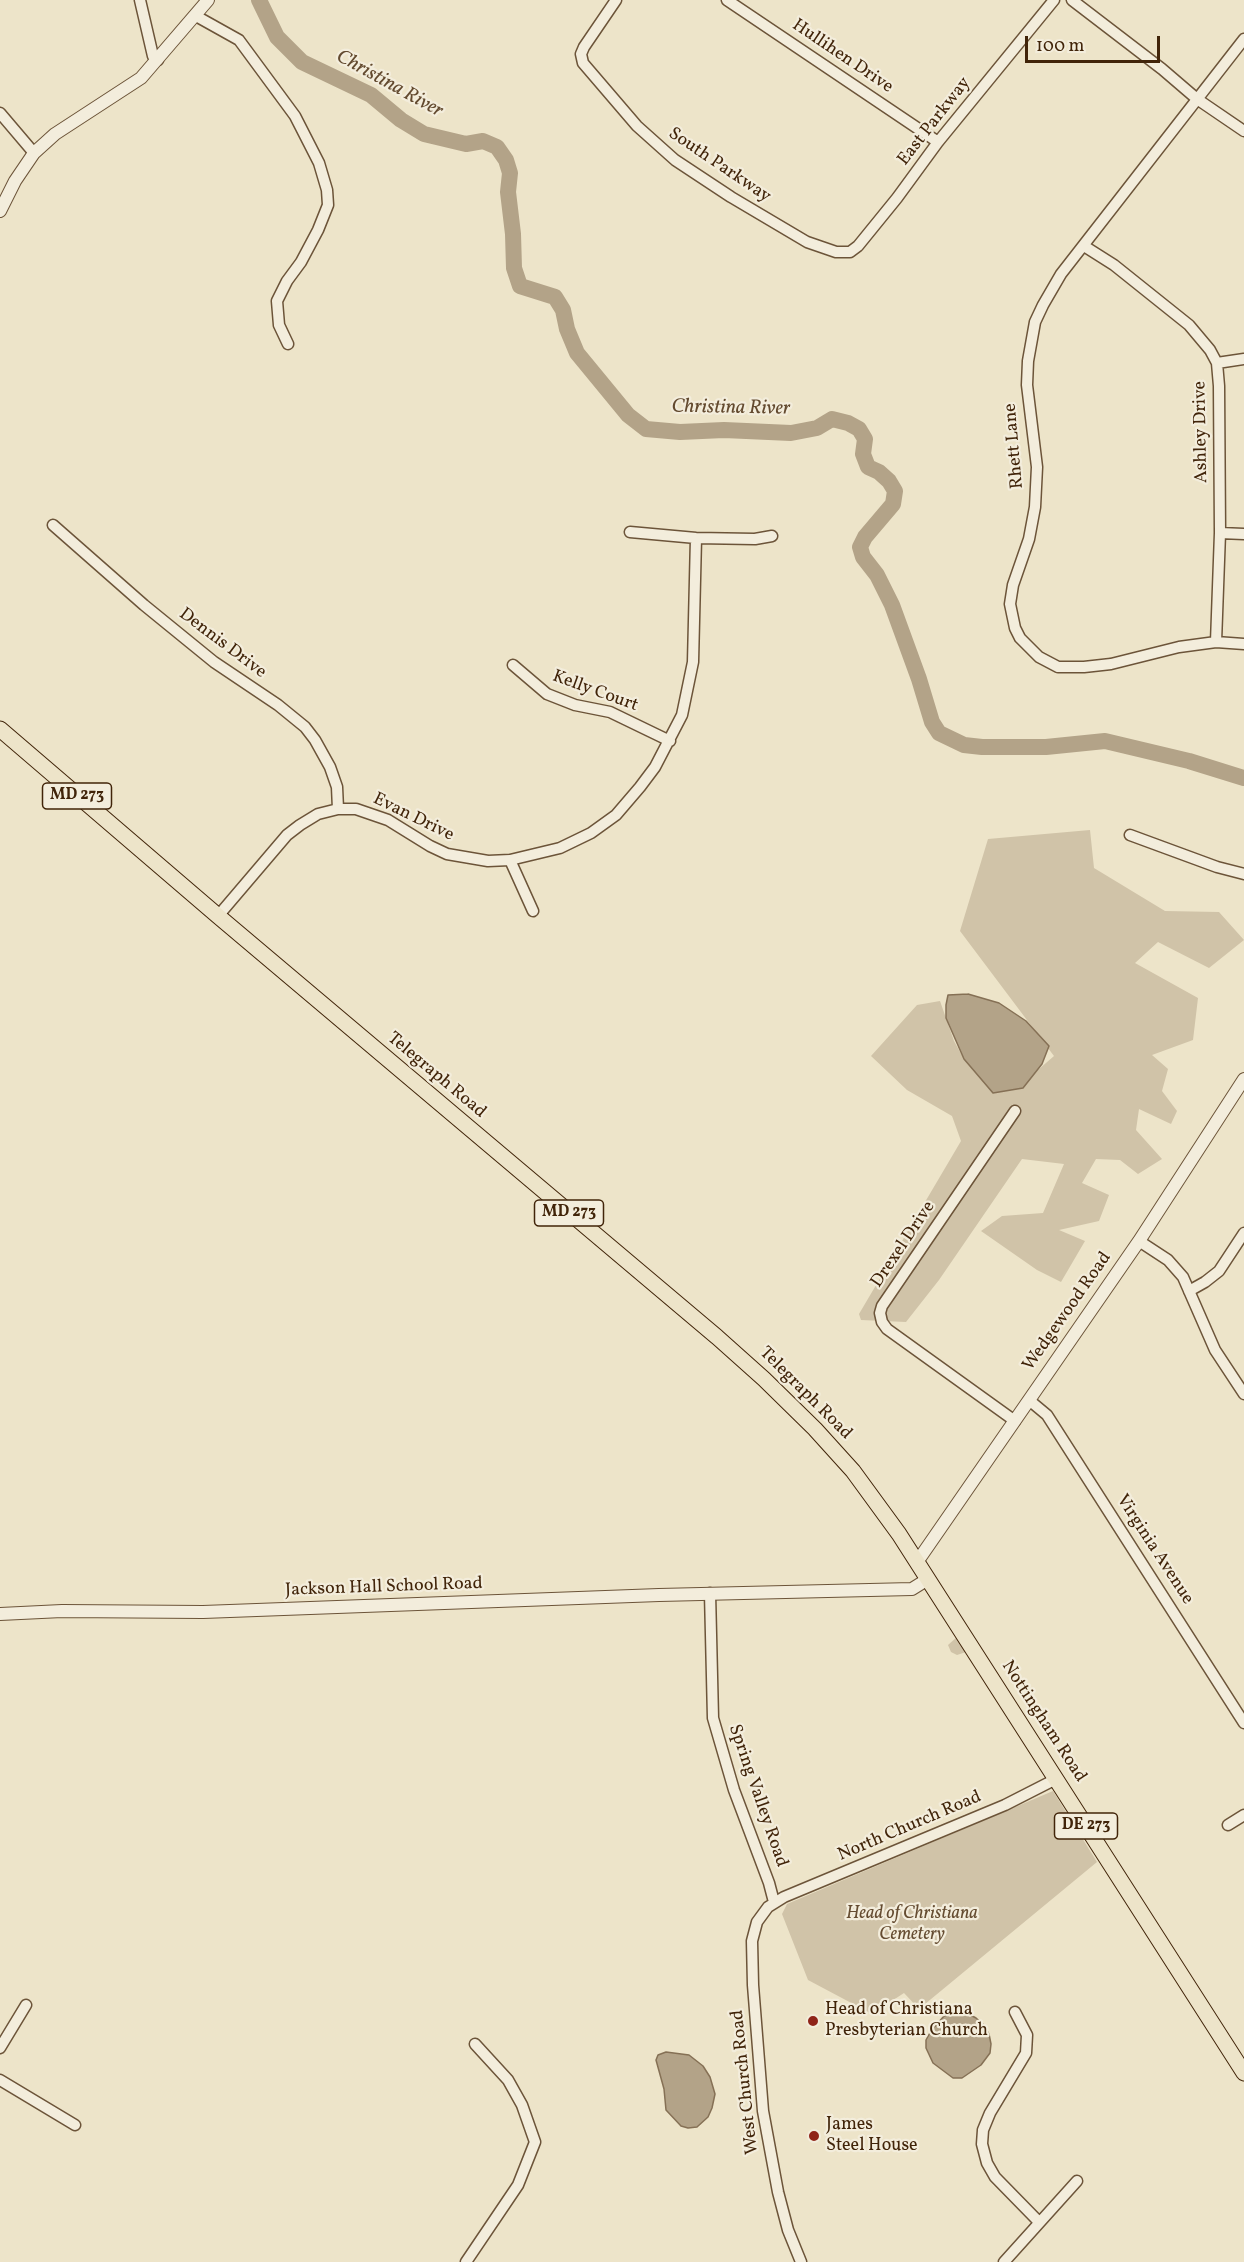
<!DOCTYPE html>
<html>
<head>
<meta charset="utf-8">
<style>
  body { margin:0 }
  #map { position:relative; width:1244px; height:2262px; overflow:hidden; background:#ede4c9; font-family:Vollkorn,serif }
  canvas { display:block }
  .scale { position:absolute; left:1025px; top:36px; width:135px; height:27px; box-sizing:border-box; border:3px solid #412409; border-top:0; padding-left:8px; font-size:18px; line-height:21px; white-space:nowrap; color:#412409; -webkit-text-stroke:4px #f3eddc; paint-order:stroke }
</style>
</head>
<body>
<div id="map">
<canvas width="1244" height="2262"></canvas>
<div class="scale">100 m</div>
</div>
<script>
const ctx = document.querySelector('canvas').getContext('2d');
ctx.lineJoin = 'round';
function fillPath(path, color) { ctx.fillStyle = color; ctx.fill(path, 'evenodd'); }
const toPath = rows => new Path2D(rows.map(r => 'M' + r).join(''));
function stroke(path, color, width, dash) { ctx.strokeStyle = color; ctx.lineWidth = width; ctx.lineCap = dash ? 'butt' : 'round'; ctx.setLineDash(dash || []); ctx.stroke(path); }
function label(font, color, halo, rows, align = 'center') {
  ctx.font = font + ' Vollkorn,serif'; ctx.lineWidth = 4.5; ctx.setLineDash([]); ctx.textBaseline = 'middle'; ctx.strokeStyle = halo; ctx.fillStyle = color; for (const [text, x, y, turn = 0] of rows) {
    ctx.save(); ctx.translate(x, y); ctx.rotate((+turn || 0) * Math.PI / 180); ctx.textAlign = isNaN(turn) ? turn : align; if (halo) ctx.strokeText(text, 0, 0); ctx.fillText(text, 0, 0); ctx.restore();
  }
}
const green = toPath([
  [1090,830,1094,868,1165,911,1219,912,1244,940,1209,968,1158,942,1135,963,1198,998,1193,1040,1152,1055,1168,1069,1162,1091,1177,1111,1171,1124,1139,1109,1136,1130,1162,1159,1138,1174,1120,1160,1096,1159,1082,1183,1109,1195,1099,1221,1059,1230,1085,1241,1061,1282,1037,1270,981,1231,1002,1216,1043,1213,1064,1164,1022,1159,939,1280,906,1322,861,1320,859,1314,961,1141,952,1116,907,1090,871,1056,917,1005,940,1001,954,1041,964,1059,1016,1089,1054,1056,960,931,988,839],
  [957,1637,966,1652,957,1655,951,1652,948,1645],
  [1053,1791,1097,1862,919,2009,904,1993,872,2014,808,1980,782,1914,787,1904]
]);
const water = toPath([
  [968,994,999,1003,1026,1021,1049,1046,1042,1064,1023,1088,993,1093,964,1059,946,1018,946,1005,948,995,968,994],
  [961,2010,976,2018,984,2025,989,2034,991,2044,990,2053,981,2065,962,2078,953,2078,933,2063,926,2048,926,2040,931,2031,944,2016,961,2010],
  [666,2052,689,2055,703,2066,710,2077,715,2094,712,2108,708,2117,697,2127,688,2128,681,2126,666,2110,664,2089,656,2060,658,2055,666,2052]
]);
const river = toPath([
  [259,0,277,37,302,62,371,95,401,120,424,134,466,144,483,141,497,147,506,160,510,173,508,192,513,234,514,268,520,286,555,297,563,310,567,329,577,353,628,415,646,429,680,432,724,430,791,433,817,428,832,419,848,423,859,429,865,439,863,454,868,467,879,472,889,481,895,491,893,504,865,537,860,547,863,557,877,575,892,605,919,679,932,722,939,733,964,745,982,747,1046,747,1105,741,1189,761,1244,778]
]);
const minor = toPath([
  [140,0,153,56,158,60],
  [616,0,584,47,581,54,583,63,637,126,675,160,731,197,807,242,836,252,850,252,858,246,897,198,938,142,1054,0],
  [727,0,938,142],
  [1072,0,1162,69,1197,99,1244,131],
  [196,16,239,40,295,116,319,163,327,190,328,205,318,230,301,262,287,281,277,301,279,325,288,344],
  [1244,39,1061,274,1043,305,1035,322,1028,361,1027,385,1037,467,1035,507,1029,539,1013,585,1010,604,1015,628,1020,638,1039,657,1058,667,1084,667,1111,664,1179,647,1216,642,1244,644],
  [0,113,34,153],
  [1084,246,1114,265,1189,325,1210,350,1217,363,1219,386,1220,533,1216,642],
  [1217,363,1244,359],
  [53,525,144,605,214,662,278,705,305,727,315,740,330,767,337,787,338,809],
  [630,532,696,538,755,539,772,536],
  [1220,533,1244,534],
  [513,665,547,694,575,705,610,712,670,741],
  [1130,835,1217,867,1244,874],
  [510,860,533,911],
  [218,916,287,835,300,825,318,814,338,809,356,809,388,820,430,846,447,854,488,861,510,860,560,848,591,833,616,815,640,787,655,767,682,715,693,662,696,538],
  [1139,1241,1168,1260,1183,1277,1215,1350,1244,1394],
  [1189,1291,1205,1282,1219,1271,1244,1233],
  [1029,1400,1047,1415,1244,1723],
  [1015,1421,887,1329,882,1322,880,1313,882,1306,1015,1111],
  [710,1593,713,1718,734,1790,769,1883,774,1902],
  [1228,1825,1244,1815],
  [1015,2012,1027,2035,1026,2053,990,2113,983,2130,982,2144,987,2163,995,2177,1039,2222],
  [0,2048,26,2005],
  [0,2080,75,2125],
  [466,2262,518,2185,535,2142,522,2105,508,2080,475,2044],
  [801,2262,788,2230,778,2192,763,2111,753,1985,752,1941,757,1922,768,1907,784,1897,1005,1805,1056,1779],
  [1004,2262,1077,2181]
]);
const tertiary = toPath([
  [0,211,15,181,34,153,55,134,141,78,208,0],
  [917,1562,1139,1241,1244,1079],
  [0,1614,62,1611,203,1612,659,1595,912,1589,928,1579]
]);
const primary = toPath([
  [0,729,218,916,717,1337,764,1379,815,1429,853,1471,899,1534,1244,2073]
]);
const markers = [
  [813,2021,6,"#8f2418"],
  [814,2136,6,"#8f2418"]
];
const shields = [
  [77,796,69],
  [569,1213,69],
  [1086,1826,63]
];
const shieldNames = [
  ["MD 273",77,796],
  ["MD 273",569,1213],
  ["DE 273",1086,1826]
];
const streetNames = [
  ["Hullihen Drive",842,57,34],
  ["East Parkway",935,122,-52],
  ["South Parkway",719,166,34],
  ["Ashley Drive",1202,432,-91],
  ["Rhett Lane",1015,446,-95],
  ["Dennis Drive",222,644,37],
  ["Kelly Court",595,692,20],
  ["Evan Drive",413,818,26],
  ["Telegraph Road",436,1076,40],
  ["Drexel Drive",904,1245,-56],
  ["Wedgewood Road",1068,1312,-55],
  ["Telegraph Road",805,1394,45],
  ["Virginia Avenue",1154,1550,57],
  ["Jackson Hall School Road",384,1588,-2],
  ["Nottingham Road",1043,1722,57],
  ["Spring Valley Road",757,1796,71],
  ["North Church Road",910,1827,-23],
  ["West Church Road",746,2082,-96]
];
const parkNames = [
  ["Head of Christiana",912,1915],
  ["Cemetery",912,1936]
];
const poiNames = [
  ["Head of Christiana",825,2011],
  ["Presbyterian Church",825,2032],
  ["James",826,2126],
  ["Steel House",826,2147]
];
const waterNames = [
  ["Christina River",389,85,29],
  ["Christina River",731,409,1]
];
fillPath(green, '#d0c3a8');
fillPath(water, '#b3a388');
stroke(water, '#857055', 1.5);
stroke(river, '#b3a388', 16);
stroke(minor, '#6c5439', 13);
stroke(tertiary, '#6c5439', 14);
stroke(primary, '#412409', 17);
stroke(minor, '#f3eddc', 10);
stroke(tertiary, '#f3eddc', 12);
stroke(primary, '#ede4c9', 15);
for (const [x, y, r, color] of markers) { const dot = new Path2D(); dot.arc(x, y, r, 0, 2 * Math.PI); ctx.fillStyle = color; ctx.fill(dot); stroke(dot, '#f3eddc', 2); }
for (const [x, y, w] of shields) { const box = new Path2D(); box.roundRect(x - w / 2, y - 13, w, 26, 4.5); ctx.fillStyle = '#f3eddc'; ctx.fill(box); stroke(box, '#412409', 1.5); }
label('bold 16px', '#412409', null, shieldNames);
label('18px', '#412409', '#f3eddc', streetNames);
label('italic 18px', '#654c31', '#f3eddc', parkNames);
label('18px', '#412409', '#f3eddc', poiNames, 'left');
label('italic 20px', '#634a2f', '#f3eddc', waterNames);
</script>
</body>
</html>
